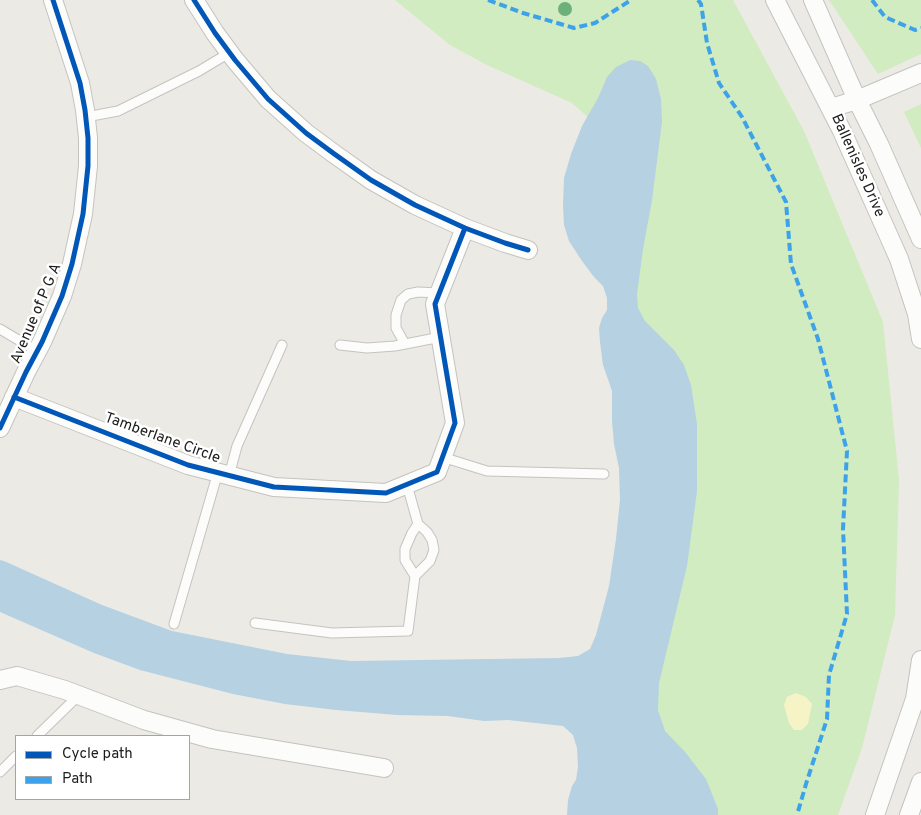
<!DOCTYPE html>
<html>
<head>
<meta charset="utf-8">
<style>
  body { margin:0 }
  #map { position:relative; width:921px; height:815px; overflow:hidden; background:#eceae4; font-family:Overpass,sans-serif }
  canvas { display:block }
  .legend { position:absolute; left:15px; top:735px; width:175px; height:65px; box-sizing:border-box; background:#fff; border:1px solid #a4a4a4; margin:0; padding:6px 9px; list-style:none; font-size:15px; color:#1c1c1c }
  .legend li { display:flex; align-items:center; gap:10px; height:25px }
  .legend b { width:25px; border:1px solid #a4a4a4 }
</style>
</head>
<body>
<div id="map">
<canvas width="921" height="815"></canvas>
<ul class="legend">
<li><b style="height:6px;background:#0057b8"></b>Cycle path</li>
<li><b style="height:6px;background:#3da2ea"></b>Path</li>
</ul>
</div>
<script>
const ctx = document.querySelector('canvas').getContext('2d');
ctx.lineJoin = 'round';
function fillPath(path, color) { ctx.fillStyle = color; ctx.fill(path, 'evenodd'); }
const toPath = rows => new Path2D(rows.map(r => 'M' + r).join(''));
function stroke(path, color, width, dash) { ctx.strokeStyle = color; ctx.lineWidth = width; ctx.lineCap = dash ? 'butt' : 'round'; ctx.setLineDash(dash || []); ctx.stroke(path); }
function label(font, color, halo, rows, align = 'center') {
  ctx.font = font + ' Overpass,sans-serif'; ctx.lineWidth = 5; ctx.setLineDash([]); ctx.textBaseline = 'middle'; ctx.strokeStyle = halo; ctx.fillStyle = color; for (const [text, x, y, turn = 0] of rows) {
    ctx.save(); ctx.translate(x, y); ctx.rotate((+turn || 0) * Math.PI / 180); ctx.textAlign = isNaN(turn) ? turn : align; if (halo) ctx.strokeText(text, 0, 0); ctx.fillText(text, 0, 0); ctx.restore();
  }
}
const grass = toPath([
  [395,0,733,0,804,131,883,322,899,480,895,615,862,748,838,815,603,815,638,377,600,128,572,103,487,65,450,45],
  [829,0,921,0,921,54,878,74],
  [921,104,921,148,904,112]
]);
const sand = toPath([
  [796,693,806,697,812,704,808,724,802,730,794,730,789,723,784,705,787,697]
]);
const water = toPath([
  [630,60,640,61,648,66,656,79,661,99,662,122,652,200,643,249,637,294,638,308,645,321,674,350,684,365,691,385,697,424,697,491,687,566,659,683,658,710,665,731,685,752,706,779,718,809,718,815,567,815,568,800,572,786,576,780,578,767,577,748,573,735,563,726,508,720,484,721,448,716,397,715,336,710,285,704,233,694,140,670,94,653,0,612,0,560,4,561,102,605,172,631,287,654,351,661,559,658,578,656,590,649,596,635,609,586,616,539,620,500,619,468,614,444,612,421,612,391,603,365,600,342,599,328,602,318,607,310,607,298,603,286,594,277,582,261,569,241,564,225,563,206,564,178,571,154,582,126,598,98,607,77,616,67]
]);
const lane = toPath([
  [86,117,118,111,199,71,229,53],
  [0,329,37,351],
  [405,344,396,328,396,315,401,300,408,294,418,292,439,293],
  [340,345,367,348,395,346,441,337],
  [442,457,487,471,604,474],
  [229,476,237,446,282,345],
  [407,485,418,524,427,532,432,540,434,550,430,561,415,576,405,560,405,549,412,533,418,524],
  [255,623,332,633,408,631,415,576],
  [174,624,218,472],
  [37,736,79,695],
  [0,772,16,756]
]);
const street = toPath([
  [194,0,215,33,235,60,268,99,306,133,333,153,371,180,415,205,465,228,505,243,528,250],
  [775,0,842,131,899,259,917,314,921,339],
  [813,0,857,100,879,144,921,239],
  [831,108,857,100,921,73],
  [14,397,188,465,274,487,386,493,437,472,455,423,435,304,465,228],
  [0,428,26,372,42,342,62,296,72,264,83,214,88,166,88,138,85,110,80,83,53,0],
  [0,680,17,676,65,690,144,720,212,739,384,768],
  [875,815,915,699,921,660],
  [909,815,921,782]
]);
const quiet = toPath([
  [488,0,523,13,574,28,595,23,631,0],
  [698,0,701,4,707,43,719,83,742,117,786,202,791,264,818,339,847,451,843,529,847,614,829,675,827,719,806,784,797,815],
  [872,0,885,17,915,30,921,28]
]);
const cycleway = toPath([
  [194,0,215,33,235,60,268,99,306,133,333,153,371,180,415,205,465,228,505,243,528,250],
  [14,397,188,465,274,487,386,493,437,472,455,423,435,304,465,228],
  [0,428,26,372,42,342,62,296,72,264,83,214,88,166,88,138,85,110,80,83,53,0]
]);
const trees = [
  [565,9]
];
const streetNames = [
  ["Ballenisles Drive",857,166,66],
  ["Avenue of P G A",37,314,-67],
  ["Tamberlane Circle",162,439,20]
];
fillPath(grass, '#d1ecc0');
fillPath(sand, '#f6f4c7');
fillPath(water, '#b5d1e2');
stroke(lane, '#c4c3c0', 11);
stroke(street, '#c4c3c0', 20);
stroke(lane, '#fcfcfb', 9);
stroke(street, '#fcfcfb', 18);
stroke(quiet, '#3da2ea', 4, [8, 4]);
stroke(cycleway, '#0057b8', 5);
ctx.fillStyle = '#6bb179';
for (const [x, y] of trees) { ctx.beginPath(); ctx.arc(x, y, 7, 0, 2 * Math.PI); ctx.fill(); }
label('15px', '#1c1c1c', '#fff', streetNames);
</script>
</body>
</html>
